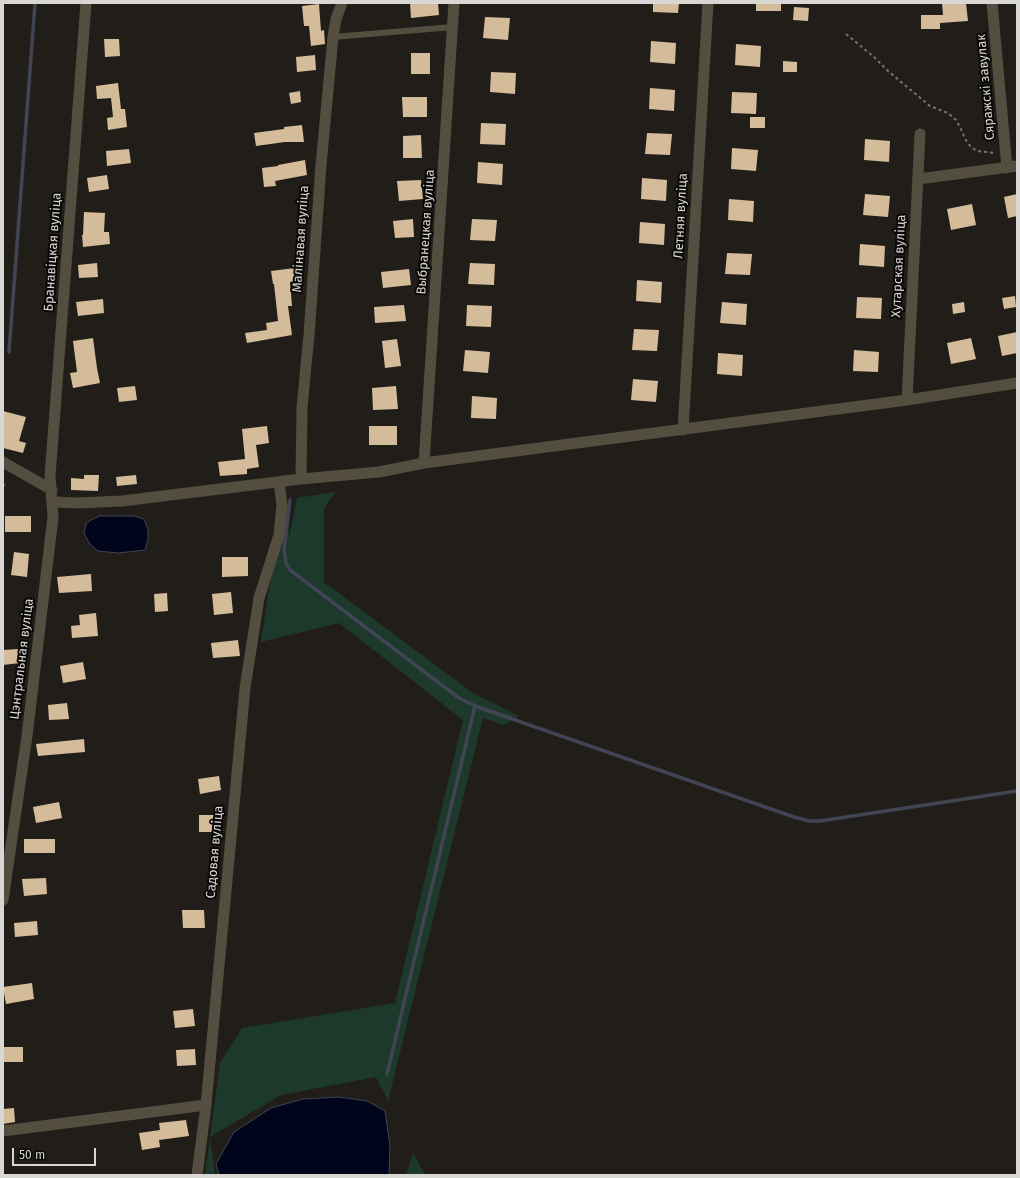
<!DOCTYPE html>
<html>
<head>
<meta charset="utf-8">
<style>
  body { margin:0 }
  #map { position:relative; width:1020px; height:1178px; overflow:hidden; background:#211e19; font-family:"Fira Sans",sans-serif }
  canvas { display:block }
  .frame { position:absolute; inset:0; border:4px solid #d9d7d4; pointer-events:none }
  .scale { position:absolute; left:12px; top:1148px; width:84px; height:18px; box-sizing:border-box; border:2px solid #d9d7d4; border-top:0; padding-left:5px; font-size:12px; line-height:14px; white-space:nowrap; color:#d9d7d4; -webkit-text-stroke:3px #090807; paint-order:stroke }
</style>
</head>
<body>
<div id="map">
<canvas width="1020" height="1178"></canvas>
<div class="frame"></div>
<div class="scale">50 m</div>
</div>
<script>
const ctx = document.querySelector('canvas').getContext('2d');
ctx.lineJoin = 'round';
function fillPath(path, color) { ctx.fillStyle = color; ctx.fill(path, 'evenodd'); }
const toPath = rows => new Path2D(rows.map(r => 'M' + r).join(''));
function stroke(path, color, width, dash) { ctx.strokeStyle = color; ctx.lineWidth = width; ctx.lineCap = dash ? 'butt' : 'round'; ctx.setLineDash(dash || []); ctx.stroke(path); }
function label(font, color, halo, rows, align = 'center') {
  ctx.font = font + ' "Fira Sans",sans-serif'; ctx.lineWidth = 4; ctx.setLineDash([]); ctx.textBaseline = 'middle'; ctx.strokeStyle = halo; ctx.fillStyle = color; for (const [text, x, y, turn = 0] of rows) {
    ctx.save(); ctx.translate(x, y); ctx.rotate((+turn || 0) * Math.PI / 180); ctx.textAlign = isNaN(turn) ? turn : align; if (halo) ctx.strokeText(text, 0, 0); ctx.fillText(text, 0, 0); ctx.restore();
  }
}
const green = toPath([
  [335,492,324,509,324,582,473,693,519,716,504,725,483,718,388,1101,376,1077,281,1095,210,1137,215,1175,205,1175,210,1137,220,1063,242,1028,395,1003,463,720,339,623,261,642,270,582,279,548,288,500,289,537,297,498],
  [413,1153,425,1175,406,1175]
]);
const water = toPath([
  [100,516,134,516,144,519,148,530,148,540,145,550,118,553,98,551,90,544,84,533,86,524,91,520,100,516],
  [339,1097,367,1101,385,1111,390,1146,389,1175,219,1175,216,1164,234,1132,271,1108,303,1099,339,1097]
]);
const stream = toPath([
  [9,352,35,3],
  [3,485,4,485],
  [290,500,284,549,286,563,290,570,459,698,475,706,794,817,809,821,820,821,1017,791],
  [387,1074,475,706]
]);
const building = toPath([
  [410,3,438,3,439,15,411,18],
  [653,3,679,3,678,13,653,12],
  [756,3,781,3,781,11,756,11],
  [942,3,966,3,968,21,940,23,940,29,921,29,921,15,943,15],
  [319,4,321,31,324,30,325,44,311,46,309,26,304,26,302,6],
  [794,7,809,8,808,21,793,20],
  [485,17,510,18,508,40,483,38],
  [104,39,119,39,120,56,105,57],
  [651,41,676,43,675,64,650,62],
  [736,44,761,46,760,67,735,65],
  [411,53,430,53,430,74,411,74],
  [315,55,316,70,297,72,296,57],
  [783,61,797,62,797,72,783,72],
  [491,72,516,73,515,94,490,92],
  [118,83,121,109,125,109,127,127,108,130,107,118,113,117,111,98,97,99,96,86],
  [650,88,675,90,674,111,649,109],
  [300,91,301,102,291,104,289,93],
  [732,92,757,93,756,114,731,113],
  [402,97,427,97,427,117,403,117],
  [750,117,765,117,765,128,750,128],
  [481,123,506,124,505,145,480,144],
  [302,125,304,142,285,142,256,146,254,133,284,129,284,127],
  [647,133,672,134,670,155,645,154],
  [421,135,422,158,403,158,403,136],
  [865,139,890,141,889,162,864,160],
  [732,148,758,150,756,171,731,169],
  [129,149,131,163,107,166,106,151],
  [305,160,307,175,275,181,276,186,264,187,262,168,278,166,278,165],
  [478,162,503,164,502,185,477,183],
  [107,175,109,189,89,192,87,178],
  [642,178,667,180,666,201,641,199],
  [421,180,423,199,399,201,397,181],
  [865,194,890,196,888,217,863,215],
  [1017,194,1017,216,1008,218,1004,197],
  [729,199,754,201,753,222,728,220],
  [972,204,976,225,951,230,947,209],
  [84,212,105,213,104,232,109,232,110,244,83,247,82,235,83,235],
  [413,219,414,237,395,238,393,221],
  [472,219,497,220,495,241,470,240],
  [640,222,665,224,664,245,639,243],
  [860,244,885,246,884,267,859,265],
  [727,253,752,254,750,275,725,274],
  [97,263,98,277,79,278,78,265],
  [470,263,495,264,494,285,468,284],
  [295,268,297,281,290,282,292,306,288,306,292,335,247,343,245,333,267,330,266,323,278,321,274,284,273,284,271,271],
  [409,269,411,285,383,288,381,272],
  [637,280,662,282,661,303,636,301],
  [1015,296,1016,307,1004,309,1002,298],
  [857,297,882,298,881,319,856,318],
  [103,299,104,313,78,316,76,302],
  [722,302,747,304,746,325,720,323],
  [964,302,965,312,953,314,952,304],
  [404,305,406,321,375,323,374,307],
  [467,305,492,306,491,327,466,326],
  [634,329,659,330,657,351,632,350],
  [1017,332,1017,353,1002,356,998,336],
  [93,338,97,368,100,383,73,388,70,373,77,372,73,341],
  [971,338,976,359,951,364,947,343],
  [397,339,401,366,385,368,382,341],
  [465,350,490,352,488,373,463,371],
  [854,350,879,352,878,372,853,371],
  [718,353,743,355,742,376,717,374],
  [633,379,658,381,656,402,631,400],
  [135,386,137,400,119,402,117,388],
  [396,386,398,409,373,410,372,388],
  [472,396,497,398,496,419,471,418],
  [3,411,26,417,19,441,26,443,23,453,3,448],
  [267,426,269,443,256,445,259,467,247,469,247,474,220,476,218,462,245,459,242,429],
  [369,426,397,426,397,445,369,445],
  [84,475,99,475,98,491,71,490,71,478,84,479],
  [136,475,137,484,117,486,116,477],
  [5,516,31,516,31,532,5,532],
  [14,552,29,554,27,577,11,575],
  [222,557,248,557,248,576,222,577],
  [91,574,92,591,59,593,57,577],
  [231,592,233,613,214,615,212,594],
  [167,593,168,611,155,612,154,594],
  [96,613,98,636,72,638,71,626,80,625,79,615],
  [238,640,240,656,213,658,211,643],
  [18,649,20,663,3,665,3,650],
  [83,662,86,679,63,683,60,666],
  [67,703,69,719,49,720,48,705],
  [84,739,85,752,38,756,36,744],
  [219,776,221,790,200,794,198,779],
  [59,802,62,818,36,823,33,807],
  [199,815,221,815,221,832,199,832],
  [24,839,55,839,55,853,24,853],
  [46,878,47,894,24,896,22,879],
  [182,910,204,910,205,928,183,928],
  [37,921,38,935,15,937,14,923],
  [32,983,34,999,6,1004,3,987],
  [193,1009,195,1026,175,1028,173,1011],
  [3,1047,23,1047,23,1062,3,1062],
  [195,1049,196,1065,177,1066,176,1050],
  [14,1108,15,1122,3,1124,3,1109],
  [186,1120,189,1136,159,1140,160,1147,142,1150,139,1133,160,1130,159,1123]
]);
const path = toPath([
  [846,34,874,57,888,71,930,106,948,113,956,120,961,129,965,139,971,147,977,151,995,153]
]);
const service = toPath([
  [333,37,453,27]
]);
const minor = toPath([
  [992,3,1007,168],
  [918,179,1017,166],
  [907,400,920,134],
  [683,430,708,3],
  [3,462,52,490],
  [424,463,454,3],
  [301,479,302,407,309,335,321,165,333,37,336,19,342,3],
  [53,502,78,503,122,501,301,479,379,472,424,463,907,400,1017,383],
  [3,900,27,736,53,517,50,476,86,3],
  [3,1131,206,1105],
  [197,1175,206,1105,245,688,259,598,279,535,282,505,279,482]
]);
const streetNames = [
  ["Сяражскі завулак",986,87,-95],
  ["Летняя вуліца",681,216,-87],
  ["Выбранецкая вуліца",426,232,-86],
  ["Малінавая вуліца",301,239,-86],
  ["Бранавіцкая вуліца",53,252,-86],
  ["Хутарская вуліца",899,266,-87],
  ["Цэнтральная вуліца",22,659,-83],
  ["Садовая вуліца",215,852,-85]
];
fillPath(green, '#1d392c');
fillPath(water, '#00051c');
stroke(water, '#414453', 1);
stroke(stream, '#414453', 3.5);
fillPath(building, '#d4bb99');
stroke(path, '#76736f', 2, [3, 3]);
stroke(service, '#534e3f', 6);
stroke(minor, '#534e3f', 11);
label('13px', '#d9d7d4', '#090807', streetNames);
</script>
</body>
</html>
